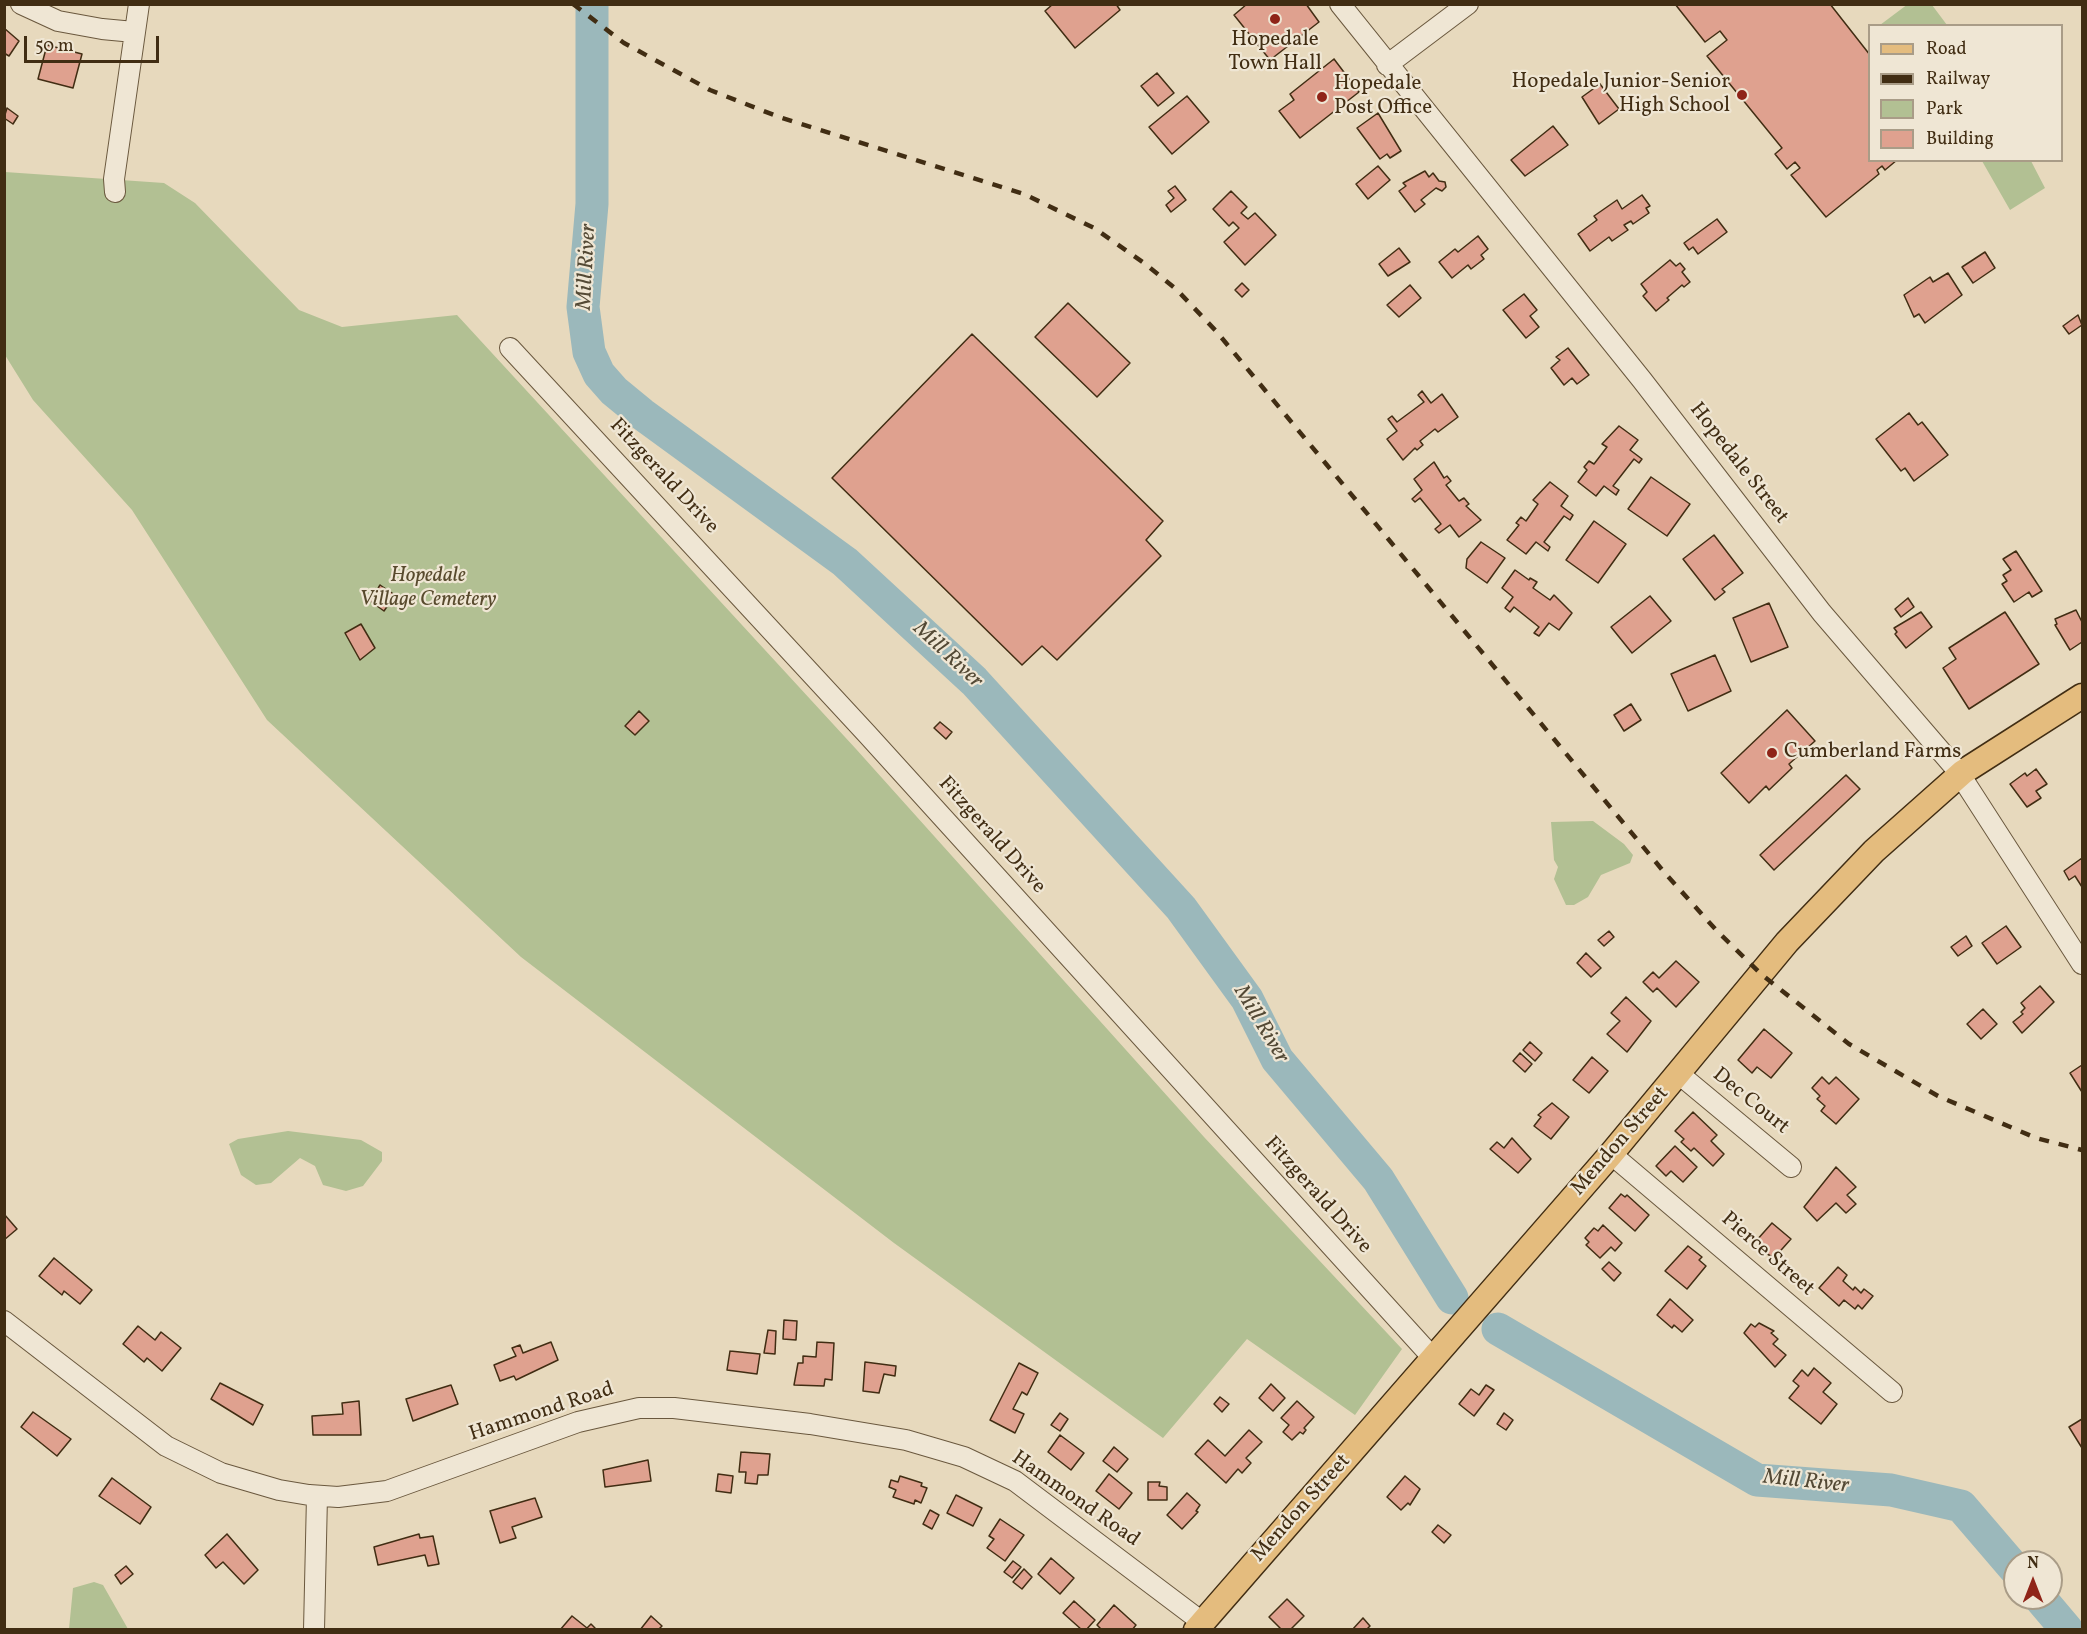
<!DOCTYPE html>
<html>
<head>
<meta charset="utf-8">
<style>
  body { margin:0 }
  #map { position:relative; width:2087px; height:1634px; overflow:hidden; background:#e7d9bd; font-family:Vollkorn,serif }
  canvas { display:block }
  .frame { position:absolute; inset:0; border:6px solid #412d13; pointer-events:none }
  .legend { position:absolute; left:1868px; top:24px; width:195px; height:138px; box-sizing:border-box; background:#efe6d4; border:2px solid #a99c87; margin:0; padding:8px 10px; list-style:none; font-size:18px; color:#412d13 }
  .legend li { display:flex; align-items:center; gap:12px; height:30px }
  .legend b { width:30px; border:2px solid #a99c87 }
  .north { position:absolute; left:2003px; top:1550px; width:60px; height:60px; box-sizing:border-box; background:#efe6d4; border:2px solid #a99c87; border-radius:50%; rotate:0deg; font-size:16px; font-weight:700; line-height:24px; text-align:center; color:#412d13 }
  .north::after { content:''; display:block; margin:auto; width:21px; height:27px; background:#8f2418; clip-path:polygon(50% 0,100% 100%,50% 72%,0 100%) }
  .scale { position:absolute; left:24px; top:36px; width:135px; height:27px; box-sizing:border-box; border:3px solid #412d13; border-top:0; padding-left:8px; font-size:18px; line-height:21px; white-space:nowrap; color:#412d13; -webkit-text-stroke:4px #efe6d4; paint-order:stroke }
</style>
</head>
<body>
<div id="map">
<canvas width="2087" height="1634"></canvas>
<div class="frame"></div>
<ul class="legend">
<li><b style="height:8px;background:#e4bc7e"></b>Road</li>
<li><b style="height:8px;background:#412d13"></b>Railway</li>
<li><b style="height:16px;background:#b2c093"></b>Park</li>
<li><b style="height:16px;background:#dfa18f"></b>Building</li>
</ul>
<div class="north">N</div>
<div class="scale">50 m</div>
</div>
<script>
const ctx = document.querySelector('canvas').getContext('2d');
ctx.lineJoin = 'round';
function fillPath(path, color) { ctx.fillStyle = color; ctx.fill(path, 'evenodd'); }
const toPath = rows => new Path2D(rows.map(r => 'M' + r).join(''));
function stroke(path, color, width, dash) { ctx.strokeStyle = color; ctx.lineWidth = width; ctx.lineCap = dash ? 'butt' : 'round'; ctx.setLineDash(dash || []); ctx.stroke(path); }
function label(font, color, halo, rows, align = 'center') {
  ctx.font = font + ' Vollkorn,serif'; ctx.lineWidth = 4.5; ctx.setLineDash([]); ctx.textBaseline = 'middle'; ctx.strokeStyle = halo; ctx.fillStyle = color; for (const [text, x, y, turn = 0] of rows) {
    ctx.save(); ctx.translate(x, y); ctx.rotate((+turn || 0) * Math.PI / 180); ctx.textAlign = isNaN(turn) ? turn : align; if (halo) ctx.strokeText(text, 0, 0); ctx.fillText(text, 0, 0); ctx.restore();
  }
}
const green = toPath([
  [1908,4,1932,5,1947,25,1880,25],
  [1982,161,2031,161,2045,188,2010,210],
  [5,172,164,183,195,203,299,310,342,327,457,315,856,749,1204,1137,1402,1349,1355,1415,1247,1339,1163,1438,894,1243,521,957,267,720,132,510,33,400,5,355],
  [1593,821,1624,844,1633,855,1630,863,1601,875,1588,897,1574,905,1566,905,1554,879,1558,867,1554,860,1551,822],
  [288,1131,361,1140,382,1152,382,1161,363,1186,346,1191,323,1185,315,1166,300,1158,271,1183,256,1185,241,1175,229,1144,238,1139],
  [94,1582,103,1585,128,1629,69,1629,73,1588]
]);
const river = toPath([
  [592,4,592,204,583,307,589,352,599,374,614,391,642,414,845,562,974,681,1181,908,1247,999,1277,1059,1378,1179,1452,1298],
  [1498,1329,1757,1480,1891,1490,1961,1506,2015,1569],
  [2040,1598,2067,1630]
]);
const building = toPath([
  [1053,4,1116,4,1120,10,1075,48,1045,11,1053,4],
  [1247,4,1306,4,1319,22,1270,60,1234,15,1247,4],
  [1675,4,1830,4,1870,55,1870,160,1897,160,1885,170,1882,166,1877,170,1879,174,1826,217,1791,175,1800,168,1795,162,1787,169,1775,154,1782,148,1707,56,1727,40,1720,31,1705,42,1675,4],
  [4,28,19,41,9,56,4,53,4,28],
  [47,45,82,54,73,88,38,79,47,45],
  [1334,59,1359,92,1300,138,1279,111,1294,100,1290,94,1334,59],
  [1157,73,1174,93,1158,106,1141,86,1157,73],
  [1600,84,1619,109,1599,124,1582,97,1600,84],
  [1187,96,1209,122,1172,154,1149,127,1187,96],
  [7,108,18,116,13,124,4,118,7,108],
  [1378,113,1401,151,1390,158,1387,154,1380,159,1357,128,1378,113],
  [1553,126,1568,145,1525,176,1511,160,1553,126],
  [1378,166,1390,180,1368,199,1356,184,1378,166],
  [1425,171,1429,177,1433,173,1439,181,1445,182,1446,187,1442,191,1436,188,1421,200,1425,204,1415,212,1399,191,1406,186,1403,183,1425,171],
  [1175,186,1186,200,1171,212,1166,205,1174,198,1168,191,1175,186],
  [1231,191,1247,207,1241,213,1248,219,1255,213,1276,235,1245,265,1224,242,1239,228,1233,222,1229,226,1213,209,1231,191],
  [1642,195,1650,206,1646,208,1649,213,1633,224,1631,221,1624,225,1628,230,1612,241,1609,237,1590,251,1578,234,1597,220,1594,216,1617,200,1622,209,1642,195],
  [1717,219,1727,232,1698,254,1693,247,1689,250,1684,243,1717,219],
  [1478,236,1488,249,1481,255,1484,259,1471,269,1468,265,1452,278,1439,262,1455,249,1458,252,1478,236],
  [1399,248,1410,262,1388,276,1379,264,1399,248],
  [1985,252,1995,268,1973,283,1962,267,1985,252],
  [1670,260,1676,266,1680,263,1685,269,1682,272,1690,282,1684,287,1682,285,1667,298,1669,300,1656,311,1643,296,1647,292,1641,284,1670,260],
  [1948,273,1962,295,1925,323,1919,314,1914,317,1904,295,1930,277,1933,282,1948,273],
  [1242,283,1249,290,1242,297,1235,290,1242,283],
  [1410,285,1421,298,1399,317,1387,305,1410,285],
  [1524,294,1537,310,1530,316,1539,327,1526,338,1503,310,1524,294],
  [1068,303,1130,363,1097,397,1035,337,1068,303],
  [2078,315,2082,325,2069,334,2063,326,2078,315],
  [972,334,1163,521,1146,540,1161,556,1057,660,1042,646,1022,665,832,478,972,334],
  [1568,348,1589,375,1577,384,1572,378,1564,385,1551,368,1560,360,1556,357,1568,348],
  [1422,391,1431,403,1442,394,1458,417,1438,432,1435,429,1420,441,1423,445,1417,450,1415,448,1403,460,1387,439,1397,431,1388,419,1392,416,1397,422,1424,402,1418,395,1422,391],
  [1909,413,1918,425,1922,422,1948,455,1914,481,1905,468,1901,471,1876,439,1909,413],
  [1619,426,1638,440,1630,450,1642,459,1639,463,1634,459,1613,486,1619,490,1616,495,1604,486,1596,496,1578,482,1587,470,1584,467,1589,461,1594,464,1607,447,1602,444,1619,426],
  [1434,462,1444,478,1447,476,1451,481,1446,485,1459,501,1464,498,1469,504,1466,506,1481,520,1459,537,1450,525,1439,533,1435,529,1441,524,1420,498,1415,502,1412,499,1422,490,1414,479,1434,462],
  [1651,477,1690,504,1667,536,1628,509,1651,477],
  [1550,482,1568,496,1561,506,1573,515,1570,520,1564,516,1544,542,1550,547,1548,551,1536,542,1526,554,1507,540,1519,525,1516,523,1521,517,1526,521,1538,504,1533,500,1550,482],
  [1594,521,1626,544,1598,583,1566,560,1594,521],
  [1714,535,1743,573,1722,589,1725,592,1715,600,1683,559,1714,535],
  [1481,542,1505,558,1487,583,1466,568,1467,559,1481,542],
  [2016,551,2042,591,2032,597,2029,592,2014,602,2002,584,2007,581,2003,575,2011,570,2003,559,2016,551],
  [1515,570,1529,580,1530,578,1537,582,1533,588,1550,600,1554,595,1572,613,1559,630,1549,623,1539,636,1534,633,1539,627,1514,607,1510,612,1505,608,1513,597,1502,588,1515,570],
  [380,585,395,595,384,611,370,601,380,585],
  [1650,596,1671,621,1632,653,1611,627,1650,596],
  [1908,598,1914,607,1901,617,1895,609,1908,598],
  [1769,603,1788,647,1751,662,1733,618,1769,603],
  [2076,610,2082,622,2082,642,2070,650,2055,625,2057,624,2055,619,2076,610],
  [1921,612,1932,627,1906,648,1895,634,1897,632,1894,628,1921,612],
  [2005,612,2039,664,1969,709,1943,668,1956,659,1949,648,2005,612],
  [361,624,375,648,360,660,345,633,361,624],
  [1715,655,1731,691,1688,711,1671,674,1715,655],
  [1631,704,1641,720,1624,731,1614,715,1631,704],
  [1787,710,1815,741,1789,764,1792,768,1769,790,1766,786,1749,803,1721,773,1787,710],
  [639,711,649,721,635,735,625,726,639,711],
  [940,722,952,732,946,739,934,728,940,722],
  [2036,769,2047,784,2036,791,2041,798,2027,807,2010,784,2025,773,2027,776,2036,769],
  [1846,775,1860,789,1774,870,1760,855,1846,775],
  [2082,858,2082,887,2075,876,2069,880,2064,871,2082,858],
  [2006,926,2021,947,1997,964,1982,943,2006,926],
  [1609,931,1614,937,1604,946,1598,940,1609,931],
  [1966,936,1972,946,1958,956,1951,947,1966,936],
  [1586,953,1601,968,1591,977,1577,963,1586,953],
  [1676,961,1699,982,1676,1007,1657,988,1653,992,1643,982,1653,972,1659,978,1676,961],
  [2040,986,2054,1002,2022,1033,2013,1022,2023,1014,2021,1012,2025,1008,2021,1003,2040,986],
  [1626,997,1651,1021,1627,1052,1607,1034,1620,1021,1611,1013,1626,997],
  [1983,1009,1997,1024,1981,1039,1967,1024,1983,1009],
  [1764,1029,1792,1053,1771,1078,1757,1067,1752,1073,1738,1060,1764,1029],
  [1530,1042,1542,1053,1535,1061,1523,1050,1530,1042],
  [1520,1053,1532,1064,1525,1072,1513,1061,1520,1053],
  [1592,1057,1608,1071,1589,1093,1573,1080,1592,1057],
  [2082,1065,2082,1092,2070,1073,2082,1065],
  [1822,1077,1829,1084,1836,1077,1859,1099,1836,1124,1821,1111,1825,1106,1817,1099,1820,1096,1812,1088,1822,1077],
  [1552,1103,1569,1117,1551,1139,1534,1126,1541,1117,1538,1115,1552,1103],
  [1693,1112,1717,1135,1711,1141,1724,1154,1713,1166,1694,1148,1691,1151,1681,1142,1684,1139,1675,1131,1693,1112],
  [1512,1138,1531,1159,1518,1173,1490,1149,1497,1142,1504,1148,1512,1138],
  [1675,1146,1697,1167,1683,1182,1671,1171,1666,1176,1656,1166,1675,1146],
  [1836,1167,1856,1187,1847,1195,1856,1204,1846,1213,1836,1203,1817,1221,1804,1207,1836,1167],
  [1621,1194,1625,1197,1627,1195,1649,1215,1635,1231,1609,1208,1621,1194],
  [4,1214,17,1229,4,1240,4,1214],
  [1772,1223,1791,1239,1774,1258,1759,1249,1762,1247,1756,1241,1772,1223],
  [1603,1225,1622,1243,1615,1251,1611,1247,1600,1258,1586,1245,1589,1242,1585,1238,1594,1228,1598,1231,1603,1225],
  [1688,1246,1702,1257,1699,1260,1706,1266,1687,1289,1665,1271,1688,1246],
  [54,1258,92,1290,80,1304,64,1291,62,1295,39,1276,54,1258],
  [1609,1262,1621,1273,1614,1281,1602,1269,1609,1262],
  [1838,1267,1847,1275,1843,1281,1853,1290,1855,1287,1861,1293,1864,1289,1873,1296,1862,1309,1858,1305,1855,1309,1844,1300,1839,1306,1819,1288,1838,1267],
  [1670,1299,1693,1320,1682,1332,1674,1325,1672,1328,1657,1315,1670,1299],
  [784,1320,797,1321,796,1340,783,1339,784,1320],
  [1759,1323,1774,1331,1771,1333,1778,1339,1773,1344,1786,1355,1775,1367,1744,1333,1751,1324,1755,1327,1759,1323],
  [138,1326,155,1340,161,1332,181,1348,162,1371,147,1358,144,1362,123,1344,138,1326],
  [768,1330,776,1331,775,1354,764,1353,768,1330],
  [551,1342,558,1360,516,1380,514,1376,500,1381,494,1365,516,1356,512,1348,520,1345,523,1353,551,1342],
  [817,1342,834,1343,832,1380,825,1379,824,1386,794,1385,798,1363,803,1363,803,1356,816,1357,817,1342],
  [730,1351,760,1354,757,1374,727,1370,730,1351],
  [865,1362,896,1366,895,1376,884,1374,879,1393,863,1391,865,1362],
  [1019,1363,1038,1373,1027,1395,1022,1392,1013,1409,1024,1414,1015,1433,990,1420,1019,1363],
  [1814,1368,1831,1383,1823,1392,1837,1404,1821,1424,1789,1398,1799,1386,1793,1381,1802,1370,1808,1376,1814,1368],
  [220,1383,263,1405,253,1425,211,1399,220,1383],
  [1271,1384,1285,1398,1273,1411,1259,1398,1271,1384],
  [451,1385,458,1404,413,1421,406,1399,451,1385],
  [1486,1385,1494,1390,1474,1416,1459,1404,1471,1389,1479,1395,1486,1385],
  [1220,1397,1229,1404,1222,1412,1214,1404,1220,1397],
  [359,1401,361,1435,313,1435,312,1416,343,1414,342,1403,359,1401],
  [1297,1401,1314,1417,1304,1428,1306,1430,1303,1434,1300,1432,1292,1440,1283,1432,1289,1425,1281,1418,1297,1401],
  [33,1412,71,1439,57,1456,21,1427,33,1412],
  [1060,1413,1068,1419,1060,1431,1051,1425,1060,1413],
  [1504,1413,1513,1420,1506,1430,1497,1424,1504,1413],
  [2082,1419,2082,1448,2069,1427,2082,1419],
  [1249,1430,1262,1442,1246,1458,1251,1463,1242,1473,1238,1469,1226,1483,1195,1454,1208,1440,1225,1456,1249,1430],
  [1060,1435,1084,1453,1071,1470,1048,1452,1060,1435],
  [1114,1447,1128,1459,1117,1472,1103,1461,1114,1447],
  [741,1452,770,1454,768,1475,758,1475,757,1484,745,1483,746,1472,739,1472,741,1452],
  [648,1460,651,1481,605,1487,603,1470,648,1460],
  [718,1474,733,1476,731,1493,716,1491,718,1474],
  [1109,1474,1132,1493,1119,1509,1096,1491,1109,1474],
  [900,1476,922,1483,921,1486,927,1488,921,1503,915,1500,914,1504,893,1497,896,1490,889,1487,891,1480,898,1482,900,1476],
  [1405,1476,1420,1489,1410,1505,1408,1503,1401,1510,1387,1497,1405,1476],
  [112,1478,151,1507,140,1524,99,1496,112,1478],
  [1148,1482,1160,1482,1159,1486,1167,1487,1167,1500,1148,1500,1148,1482],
  [1187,1493,1200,1505,1196,1511,1198,1512,1182,1529,1167,1515,1187,1493],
  [956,1495,982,1508,973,1526,947,1513,956,1495],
  [535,1498,542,1517,512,1527,516,1538,500,1543,490,1511,535,1498],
  [930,1510,939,1515,932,1529,923,1524,930,1510],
  [1000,1519,1024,1535,1005,1561,987,1548,994,1539,989,1536,1000,1519],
  [1438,1525,1451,1535,1444,1543,1432,1532,1438,1525],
  [227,1534,258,1570,244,1584,223,1562,216,1568,205,1555,227,1534],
  [419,1534,420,1538,433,1536,439,1564,428,1566,425,1555,378,1565,374,1547,419,1534],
  [1051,1558,1074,1578,1060,1594,1038,1574,1051,1558],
  [1013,1561,1021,1567,1012,1578,1004,1572,1013,1561],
  [126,1566,133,1574,121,1584,115,1575,126,1566],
  [1024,1569,1032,1577,1022,1589,1013,1582,1024,1569],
  [1287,1599,1304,1616,1290,1630,1282,1630,1269,1617,1287,1599],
  [1074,1601,1095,1620,1086,1630,1082,1630,1063,1613,1074,1601],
  [1114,1605,1136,1625,1132,1630,1102,1630,1097,1625,1114,1605],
  [572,1616,587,1628,591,1624,595,1628,593,1630,560,1630,572,1616],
  [651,1616,662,1626,658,1630,640,1630,651,1616],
  [1363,1618,1370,1626,1366,1630,1352,1630,1363,1618]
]);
const minor = toPath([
  [21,4,58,21,102,29,134,32],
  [1340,4,1642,380,1822,613,1957,770,2082,964],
  [1387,65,1468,4],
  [115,192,114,179,139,4],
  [510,348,867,734,1433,1358],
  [1679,1074,1791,1167],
  [1611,1154,1892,1392],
  [4,1321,166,1446,221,1473,279,1490,309,1495,338,1497,387,1491,578,1422,639,1408,674,1408,810,1424,906,1440,964,1457,1015,1481,1202,1622],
  [314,1630,317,1496]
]);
const major = toPath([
  [1196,1630,1611,1154,1787,942,1874,851,1963,772,2082,696]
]);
const rail = toPath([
  [573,4,624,43,710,90,779,117,1024,194,1094,228,1144,263,1176,289,1216,331,1664,872,1717,931,1761,974,1849,1044,1938,1096,2036,1138,2082,1150]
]);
const markers = [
  [1275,19,6,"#8f2418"],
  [1742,95,6,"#8f2418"],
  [1322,97,6,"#8f2418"],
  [1772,753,6,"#8f2418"]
];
const poiNames = [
  ["Hopedale",1275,41,"center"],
  ["Town Hall",1275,65,"center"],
  ["Hopedale Junior-Senior",1730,83,"right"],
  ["High School",1730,107,"right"],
  ["Hopedale",1334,85],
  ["Post Office",1334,109],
  ["Cumberland Farms",1784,753]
];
const streetNames = [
  ["Hopedale Street",1738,464,52],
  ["Fitzgerald Drive",663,477,47],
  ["Fitzgerald Drive",991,836,48],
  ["Dec Court",1750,1102,39],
  ["Mendon Street",1621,1142,-49],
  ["Fitzgerald Drive",1317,1196,48],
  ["Pierce Street",1767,1255,41],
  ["Hammond Road",542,1413,-18],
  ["Hammond Road",1075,1500,35],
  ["Mendon Street",1302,1509,-48]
];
const parkNames = [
  ["Hopedale",428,577],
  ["Village Cemetery",428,601]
];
const waterNames = [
  ["Mill River",588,267,-87],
  ["Mill River",947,656,43],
  ["Mill River",1260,1025,59],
  ["Mill River",1806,1483,6]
];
fillPath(green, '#b2c093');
stroke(river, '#9bb8bb', 33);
fillPath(building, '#dfa18f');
stroke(building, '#412d13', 1.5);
stroke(minor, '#6a583e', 22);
stroke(major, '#412d13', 27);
stroke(minor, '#efe6d4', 20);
stroke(major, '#e4bc7e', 24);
stroke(rail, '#412d13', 4.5, [10, 10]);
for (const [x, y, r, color] of markers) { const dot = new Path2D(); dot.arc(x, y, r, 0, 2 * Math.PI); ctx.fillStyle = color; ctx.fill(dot); stroke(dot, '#efe6d4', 2); }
label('21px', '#412d13', '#efe6d4', poiNames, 'left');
label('21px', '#412d13', '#efe6d4', streetNames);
label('italic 21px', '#584a2d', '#efe6d4', parkNames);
label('italic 22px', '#534935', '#efe6d4', waterNames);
</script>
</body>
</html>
